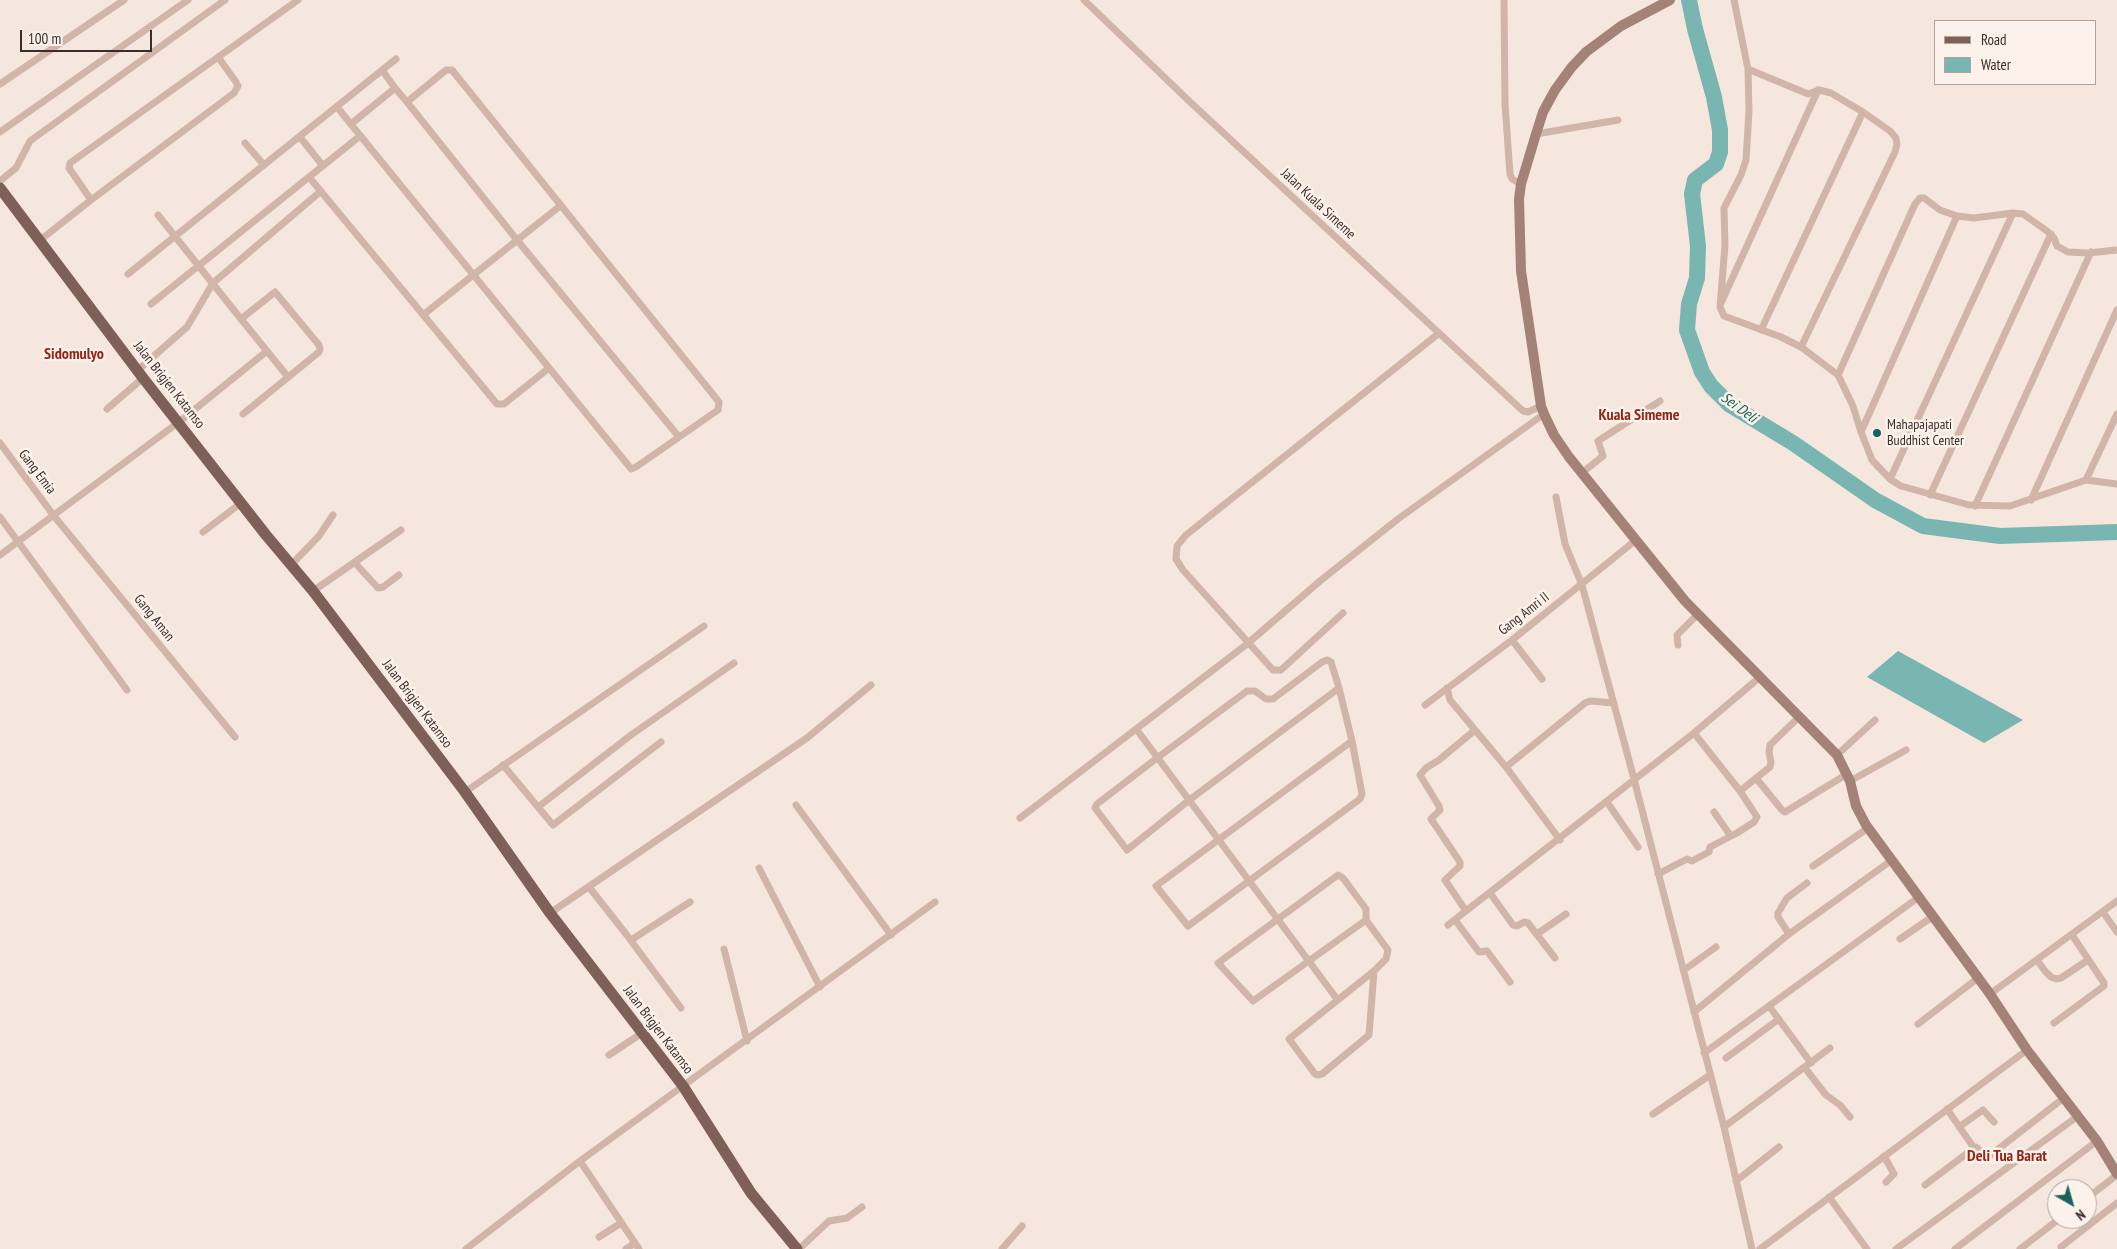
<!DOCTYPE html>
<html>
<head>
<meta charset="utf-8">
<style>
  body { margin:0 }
  #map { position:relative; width:2117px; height:1249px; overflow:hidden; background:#f5e7de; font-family:"PT Sans Narrow",sans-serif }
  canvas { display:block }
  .legend { position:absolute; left:1934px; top:20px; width:162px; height:65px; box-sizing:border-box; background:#fcf2eb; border:1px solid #afa39d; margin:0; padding:6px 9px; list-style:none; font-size:15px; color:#3b2c29 }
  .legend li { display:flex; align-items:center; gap:10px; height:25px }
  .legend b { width:25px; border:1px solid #afa39d }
  .north { position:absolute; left:2047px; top:1179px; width:50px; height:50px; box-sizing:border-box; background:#fcf2eb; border:1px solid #afa39d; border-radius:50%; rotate:142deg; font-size:14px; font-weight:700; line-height:20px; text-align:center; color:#3b2c29 }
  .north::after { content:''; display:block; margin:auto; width:18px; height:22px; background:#19635e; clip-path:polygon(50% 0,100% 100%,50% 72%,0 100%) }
  .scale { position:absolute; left:20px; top:30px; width:132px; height:22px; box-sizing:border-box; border:2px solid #3b2c29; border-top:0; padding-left:6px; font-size:15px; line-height:18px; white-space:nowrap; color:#3b2c29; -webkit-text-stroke:4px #fcf2eb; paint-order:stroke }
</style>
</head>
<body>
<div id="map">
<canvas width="2117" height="1249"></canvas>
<ul class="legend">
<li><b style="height:6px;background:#7f6058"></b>Road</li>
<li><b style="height:14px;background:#79b6b1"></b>Water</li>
</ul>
<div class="north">N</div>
<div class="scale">100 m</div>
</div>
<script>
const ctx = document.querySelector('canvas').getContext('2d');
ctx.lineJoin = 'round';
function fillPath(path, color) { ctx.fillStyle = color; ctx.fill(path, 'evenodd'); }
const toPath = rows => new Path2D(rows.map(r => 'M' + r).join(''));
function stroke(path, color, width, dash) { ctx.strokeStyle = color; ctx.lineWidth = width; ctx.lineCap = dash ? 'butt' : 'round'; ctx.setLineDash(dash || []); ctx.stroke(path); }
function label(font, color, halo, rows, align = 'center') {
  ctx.font = font + ' "PT Sans Narrow",sans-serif'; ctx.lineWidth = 5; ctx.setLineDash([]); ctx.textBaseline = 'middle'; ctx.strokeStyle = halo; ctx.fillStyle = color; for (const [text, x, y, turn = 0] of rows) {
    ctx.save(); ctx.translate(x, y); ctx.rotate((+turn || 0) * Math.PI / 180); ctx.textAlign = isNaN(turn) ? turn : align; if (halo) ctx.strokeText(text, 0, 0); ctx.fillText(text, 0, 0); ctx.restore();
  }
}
const water = toPath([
  [1898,651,2023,720,1984,743,1867,677]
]);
const river = toPath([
  [1689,0,1695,29,1714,97,1720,130,1720,152,1716,164,1695,180,1692,194,1698,246,1697,278,1689,304,1687,330,1702,372,1711,386,1730,405,1793,443,1875,500,1923,526,2000,536,2117,532]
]);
const minor = toPath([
  [1084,0,1188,100,1523,411,1528,412,1541,406],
  [1504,0,1505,104,1510,174,1512,179,1521,184],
  [1734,0,1748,69,1749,111,1746,160,1741,175,1724,208,1725,245,1720,307,1724,316,1781,337,1801,347,1838,375,1853,406,1861,432,1872,460,1890,479,1901,486,1969,505,2010,506,2086,480,2117,484],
  [1748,69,1808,94,1819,90,1831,93,1863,112,1890,131,1896,138,1897,144,1895,152,1801,347],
  [382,70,395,88],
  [0,84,124,0],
  [407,102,517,240,679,437],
  [337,107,628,465,631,469,636,467,718,410,719,402,452,70,446,70,407,102,395,88,351,124],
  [0,132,188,0],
  [1536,134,1618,120],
  [300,137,323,166],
  [245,143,264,165],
  [309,177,497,404,504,404,549,368],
  [0,181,16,168,30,141,225,0],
  [91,200,234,93,238,86,236,82,218,57],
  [158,215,241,319],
  [39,241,91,200,69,168,70,163,298,0],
  [128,274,396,59],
  [1721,303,1818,90],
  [151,304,360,136],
  [423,315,560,206],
  [1761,330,1863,112],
  [138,370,187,327,213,283,321,191],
  [1838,375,1915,204,1920,198,1924,198,1940,210,1957,216,1974,218,2013,213,2023,214,2047,231,2054,238,2057,246,2068,252,2088,253,2117,250],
  [107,409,143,378],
  [243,414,319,352,320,349,319,345,275,292,241,319,288,377],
  [1861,432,1957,216],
  [0,443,54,516,235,737],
  [1583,472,1603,456,1598,441,1660,401],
  [1890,479,2013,213],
  [2086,480,2117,414],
  [1930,495,2051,234],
  [1556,497,1565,544,1582,585,1634,779,1724,1127,1752,1249],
  [2031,500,2117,310],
  [1975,506,2091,252],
  [0,517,127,690],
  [203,532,241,503],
  [0,555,179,422,267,351],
  [355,563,378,588,383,587,399,575],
  [291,565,319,536,333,515],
  [313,591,401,530],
  [1343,613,1281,670,1273,670,1183,570,1176,559,1177,546,1186,535,1438,334],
  [1512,640,1542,679],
  [1678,645,1677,635,1698,614],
  [1339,688,1188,801,1127,850,1095,808,1097,804,1157,758,1247,691,1255,691,1266,699,1273,699,1322,662,1327,660,1331,662,1339,688,1352,741,1362,794,1360,799,1188,926,1156,886,1352,741],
  [1447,688,1450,700,1506,767,1560,840],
  [1425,705,1512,640,1636,540],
  [1137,730,1337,999],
  [1837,755,1875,720],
  [503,765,553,825,661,742],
  [1506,767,1585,703,1590,701,1614,703],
  [1756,778,1782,810,1785,812,1847,774],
  [1850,781,1906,750],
  [1740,791,1770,767,1771,762,1769,753,1770,745,1799,717],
  [465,792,704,626],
  [1607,802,1638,847],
  [796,805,891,935],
  [538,807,631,735,734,663],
  [1714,812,1730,835],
  [1020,818,1247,644,1320,581,1398,519,1544,414],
  [1813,866,1868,828],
  [759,868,820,987],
  [1658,874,1687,859,1692,861,1709,852,1710,847,1737,833,1754,822,1757,817,1740,791,1694,733],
  [589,887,626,934,681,1008],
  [1490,893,1513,925,1517,926,1524,922,1528,923,1555,958],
  [1466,911,1445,880,1460,866,1460,862,1431,819,1440,810,1439,806,1420,775,1426,768,1439,760,1475,730],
  [2103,912,2117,932],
  [550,913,807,738,871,685],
  [1366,920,1366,909,1343,878,1338,875,1218,963,1253,1001,1366,920,1388,950,1386,959,1374,971,1289,1039,1315,1074,1319,1075,1322,1074,1369,1035,1374,971],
  [1455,920,1479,952,1487,951,1510,982],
  [1448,925,1694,733,1760,677],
  [1537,934,1566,914],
  [1789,934,1778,917,1778,913,1787,898,1807,883],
  [1900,939,1932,917],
  [631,940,690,902],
  [724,949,747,1041],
  [2037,960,2045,971,2051,977,2056,979,2061,978,2088,960],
  [1684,970,1716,947],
  [1990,994,2117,901],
  [1769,1006,1811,1063],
  [1694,1012,1789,934,1892,860],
  [2054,1023,2104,986,2104,983,2072,935],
  [1918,1024,1978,978],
  [1704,1053,1919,897],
  [609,1055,642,1033],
  [1726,1058,1779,1019],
  [1805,1068,1826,1095,1840,1105,1850,1117],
  [1947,1109,1974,1148],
  [1653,1114,1710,1075],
  [1724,1127,1830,1048],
  [1959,1127,1983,1110,1994,1122],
  [1884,1156,1894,1174,1886,1182],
  [580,1161,639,1249],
  [1736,1181,1779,1147],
  [1925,1185,1974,1148,1976,1147,1988,1157,2065,1097],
  [1829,1197,1867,1249],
  [2087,1198,2117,1175],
  [599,1237,621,1223],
  [2061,1247,2117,1203],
  [466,1249,580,1161,935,902],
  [626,1249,635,1243],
  [799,1249,829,1221,847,1218,862,1207],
  [1002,1249,1022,1226],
  [1760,1249,2027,1050],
  [1896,1249,2078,1116],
  [1955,1249,2097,1141],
  [2020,1249,2059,1219]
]);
const secondary = toPath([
  [1670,0,1621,26,1586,52,1571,68,1555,90,1543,112,1536,134,1521,184,1519,199,1521,271,1541,406,1544,414,1554,435,1569,457,1685,601,1837,755,1850,781,1856,806,1866,825,1990,994,2027,1050,2097,1141,2117,1174]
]);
const primary = toPath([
  [0,188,143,378,266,535,313,591,465,792,550,913,683,1086,751,1193,797,1249]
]);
const markers = [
  [1877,433,5,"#19635e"]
];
const streetNames = [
  ["Jalan Kuala Simeme",1318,204,43],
  ["Jalan Brigjen Katamso",169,385,52],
  ["Gang Emia",37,472,53],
  ["Gang Amri II",1524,614,-38],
  ["Gang Aman",154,618,51],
  ["Jalan Brigjen Katamso",417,704,53],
  ["Jalan Brigjen Katamso",658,1030,53]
];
const poiNames = [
  ["Mahapajapati",1887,425],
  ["Buddhist Center",1887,441]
];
const waterNames = [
  ["Sei Deli",1739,408,36]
];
const quarterNames = [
  ["Sidomulyo",74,354],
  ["Kuala Simeme",1639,415],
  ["Deli Tua Barat",2007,1156]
];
fillPath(water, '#79b6b1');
stroke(river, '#79b6b1', 16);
stroke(minor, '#d0b5a8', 7);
stroke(secondary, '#a48278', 10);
stroke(primary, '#7f6058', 11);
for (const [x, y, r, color] of markers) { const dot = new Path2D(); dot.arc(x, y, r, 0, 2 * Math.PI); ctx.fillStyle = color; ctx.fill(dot); stroke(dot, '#fcf2eb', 2); }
label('14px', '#3b2c29', '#fcf2eb', streetNames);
label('14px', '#3b2c29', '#fcf2eb', poiNames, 'left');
label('italic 15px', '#19635e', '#fcf2eb', waterNames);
label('bold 16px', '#952517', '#fcf2eb', quarterNames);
</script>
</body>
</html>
